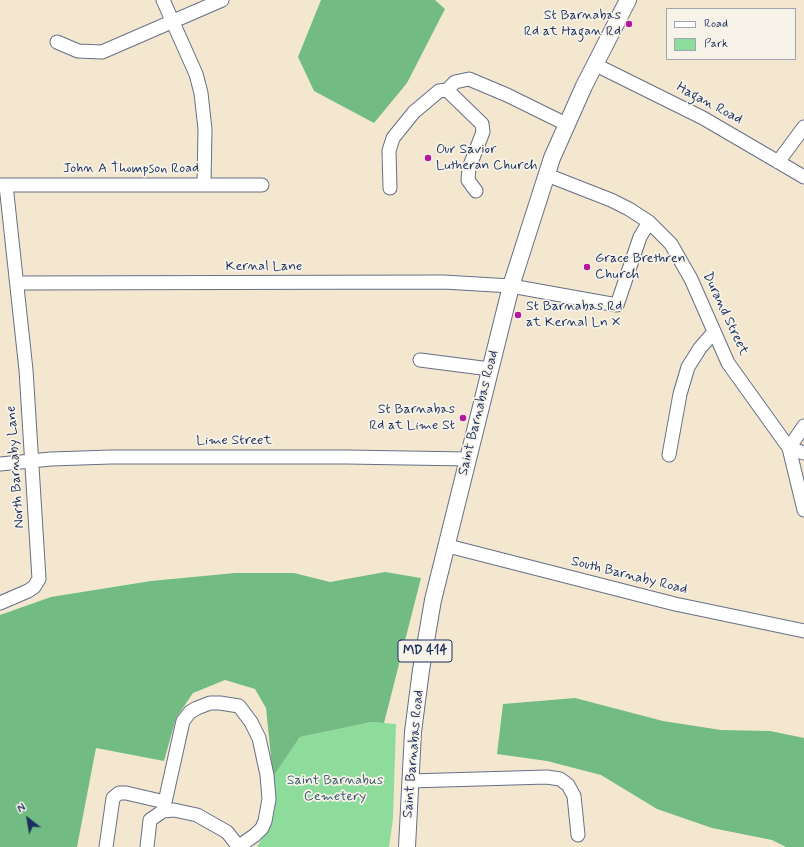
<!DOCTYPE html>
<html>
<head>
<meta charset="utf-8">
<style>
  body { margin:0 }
  #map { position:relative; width:804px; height:847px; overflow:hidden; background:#f3e7d0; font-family:Mynerve,sans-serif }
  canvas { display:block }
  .legend { position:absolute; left:666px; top:8px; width:130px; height:52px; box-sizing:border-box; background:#f7f3e8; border:1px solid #9fa5b1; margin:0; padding:5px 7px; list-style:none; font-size:12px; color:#1b2f5e }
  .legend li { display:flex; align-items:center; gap:8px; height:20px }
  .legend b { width:20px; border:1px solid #9fa5b1 }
  .north { position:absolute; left:8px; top:799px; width:40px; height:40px; -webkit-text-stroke:3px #f7f3e8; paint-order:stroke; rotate:329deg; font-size:11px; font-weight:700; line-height:16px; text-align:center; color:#1b2f5e }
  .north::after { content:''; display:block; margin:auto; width:14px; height:18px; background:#1b2f5e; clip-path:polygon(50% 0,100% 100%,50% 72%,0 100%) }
</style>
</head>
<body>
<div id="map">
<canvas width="804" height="847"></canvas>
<ul class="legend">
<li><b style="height:5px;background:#fff"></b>Road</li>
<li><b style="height:11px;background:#8edc9b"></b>Park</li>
</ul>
<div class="north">N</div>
</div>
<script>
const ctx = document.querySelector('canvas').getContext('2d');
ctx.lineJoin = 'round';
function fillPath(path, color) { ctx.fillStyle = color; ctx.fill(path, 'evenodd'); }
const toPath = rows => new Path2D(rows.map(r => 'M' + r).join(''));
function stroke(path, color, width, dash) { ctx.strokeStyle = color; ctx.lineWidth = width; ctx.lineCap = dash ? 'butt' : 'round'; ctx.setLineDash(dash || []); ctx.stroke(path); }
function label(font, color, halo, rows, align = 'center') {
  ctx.font = font + ' Mynerve,sans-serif'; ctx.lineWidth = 3.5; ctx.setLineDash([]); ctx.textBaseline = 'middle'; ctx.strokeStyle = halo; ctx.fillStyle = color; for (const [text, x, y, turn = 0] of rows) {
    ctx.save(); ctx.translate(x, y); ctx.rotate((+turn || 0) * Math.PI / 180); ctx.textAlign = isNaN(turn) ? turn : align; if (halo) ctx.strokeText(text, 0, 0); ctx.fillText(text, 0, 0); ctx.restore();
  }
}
const green = toPath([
  [372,722,396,724,393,819,389,847,257,847,272,821,273,777,300,737]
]);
const forest = toPath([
  [321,0,435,0,445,9,407,83,374,123,314,91,298,57],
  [385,572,421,578,384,723,372,722,300,737,273,777,266,708,255,689,225,680,193,693,176,718,164,761,96,748,77,847,0,847,0,615,51,597,151,581,235,573,294,573,330,582],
  [575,698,663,721,721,730,770,731,804,738,804,847,786,847,772,840,712,828,657,809,601,775,547,761,497,754,503,704]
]);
const minor = toPath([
  [163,0,196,74,201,93,205,129,204,184],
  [57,42,78,51,102,52,222,0],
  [596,65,703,118,804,177],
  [447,90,455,82,469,79,507,95,568,125],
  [778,162,804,127],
  [547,175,611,200,629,209,649,222,671,244,691,279,728,363,789,448,804,510],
  [0,185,262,185],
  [390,188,389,151,393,138,414,112,439,91,447,90,482,124,483,132,469,168,468,180,476,191],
  [17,283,444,282,511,286,617,305,640,237,649,222],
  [420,360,490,369],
  [789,448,804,426],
  [789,448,804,453],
  [669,455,680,394,688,367,700,348,714,332],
  [0,464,51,459,111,457,346,457,468,459],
  [448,546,675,604,804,631],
  [0,603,28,591,34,587,39,579,26,370,6,185],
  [410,781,547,777,560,779,568,785,574,796,578,835],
  [163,811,174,810,197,815,227,832,239,847],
  [106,847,113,798,119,793,126,793,165,802],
  [147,847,150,820,163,811,183,721,190,712,197,708,210,703,220,703,239,706,251,722,259,738,267,775,269,799,265,821,262,828,255,835,238,847]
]);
const major = toPath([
  [407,847,413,732,421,670,433,600,511,286,552,158,584,86,628,0]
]);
const markers = [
  [629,24,4,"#b5179e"],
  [428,158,4,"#b5179e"],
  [587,267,4,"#b5179e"],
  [518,315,4,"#b5179e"],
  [463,418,4,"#b5179e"]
];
const shields = [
  [425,651,54]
];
const shieldNames = [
  ["MD 414",425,651]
];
const poiNames = [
  ["St Barnabas",621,16,"right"],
  ["Rd at Hagan Rd",621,32,"right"],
  ["Our Savior",436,150],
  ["Lutheran Church",436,166],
  ["Grace Brethren",595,259],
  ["Church",595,275],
  ["St Barnabas Rd",526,307],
  ["at Kernal Ln X",526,323],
  ["St Barnabas",455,410,"right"],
  ["Rd at Lime St",455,426,"right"]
];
const streetNames = [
  ["Hagan Road",709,104,28],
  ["John A Thompson Road",131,169],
  ["Kernal Lane",264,267],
  ["Durand Street",725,314,65],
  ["Saint Barnabas Road",479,413,-76],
  ["Lime Street",234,441],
  ["North Barnaby Lane",16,467,-94],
  ["South Barnaby Road",629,576,14],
  ["Saint Barnabas Road",414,754,-85]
];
const parkNames = [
  ["Saint Barnabus",335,781],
  ["Cemetery",335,797]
];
fillPath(green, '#8edc9b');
fillPath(forest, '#72bc83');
stroke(minor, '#676f86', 15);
stroke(major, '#676f86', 18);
stroke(minor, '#fff', 13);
stroke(major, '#fff', 16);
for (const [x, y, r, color] of markers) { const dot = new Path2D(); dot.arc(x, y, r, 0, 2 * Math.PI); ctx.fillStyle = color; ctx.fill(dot); stroke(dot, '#f7f3e8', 1.5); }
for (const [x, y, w] of shields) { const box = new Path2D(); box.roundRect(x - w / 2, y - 11, w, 22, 3); ctx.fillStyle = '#f7f3e8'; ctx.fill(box); stroke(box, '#1b2f5e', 1); }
label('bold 13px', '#1b2f5e', null, shieldNames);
label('14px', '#1b2f5e', '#f7f3e8', poiNames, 'left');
label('14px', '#1b2f5e', '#f7f3e8', streetNames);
label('14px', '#385a6d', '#f7f3e8', parkNames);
</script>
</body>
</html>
